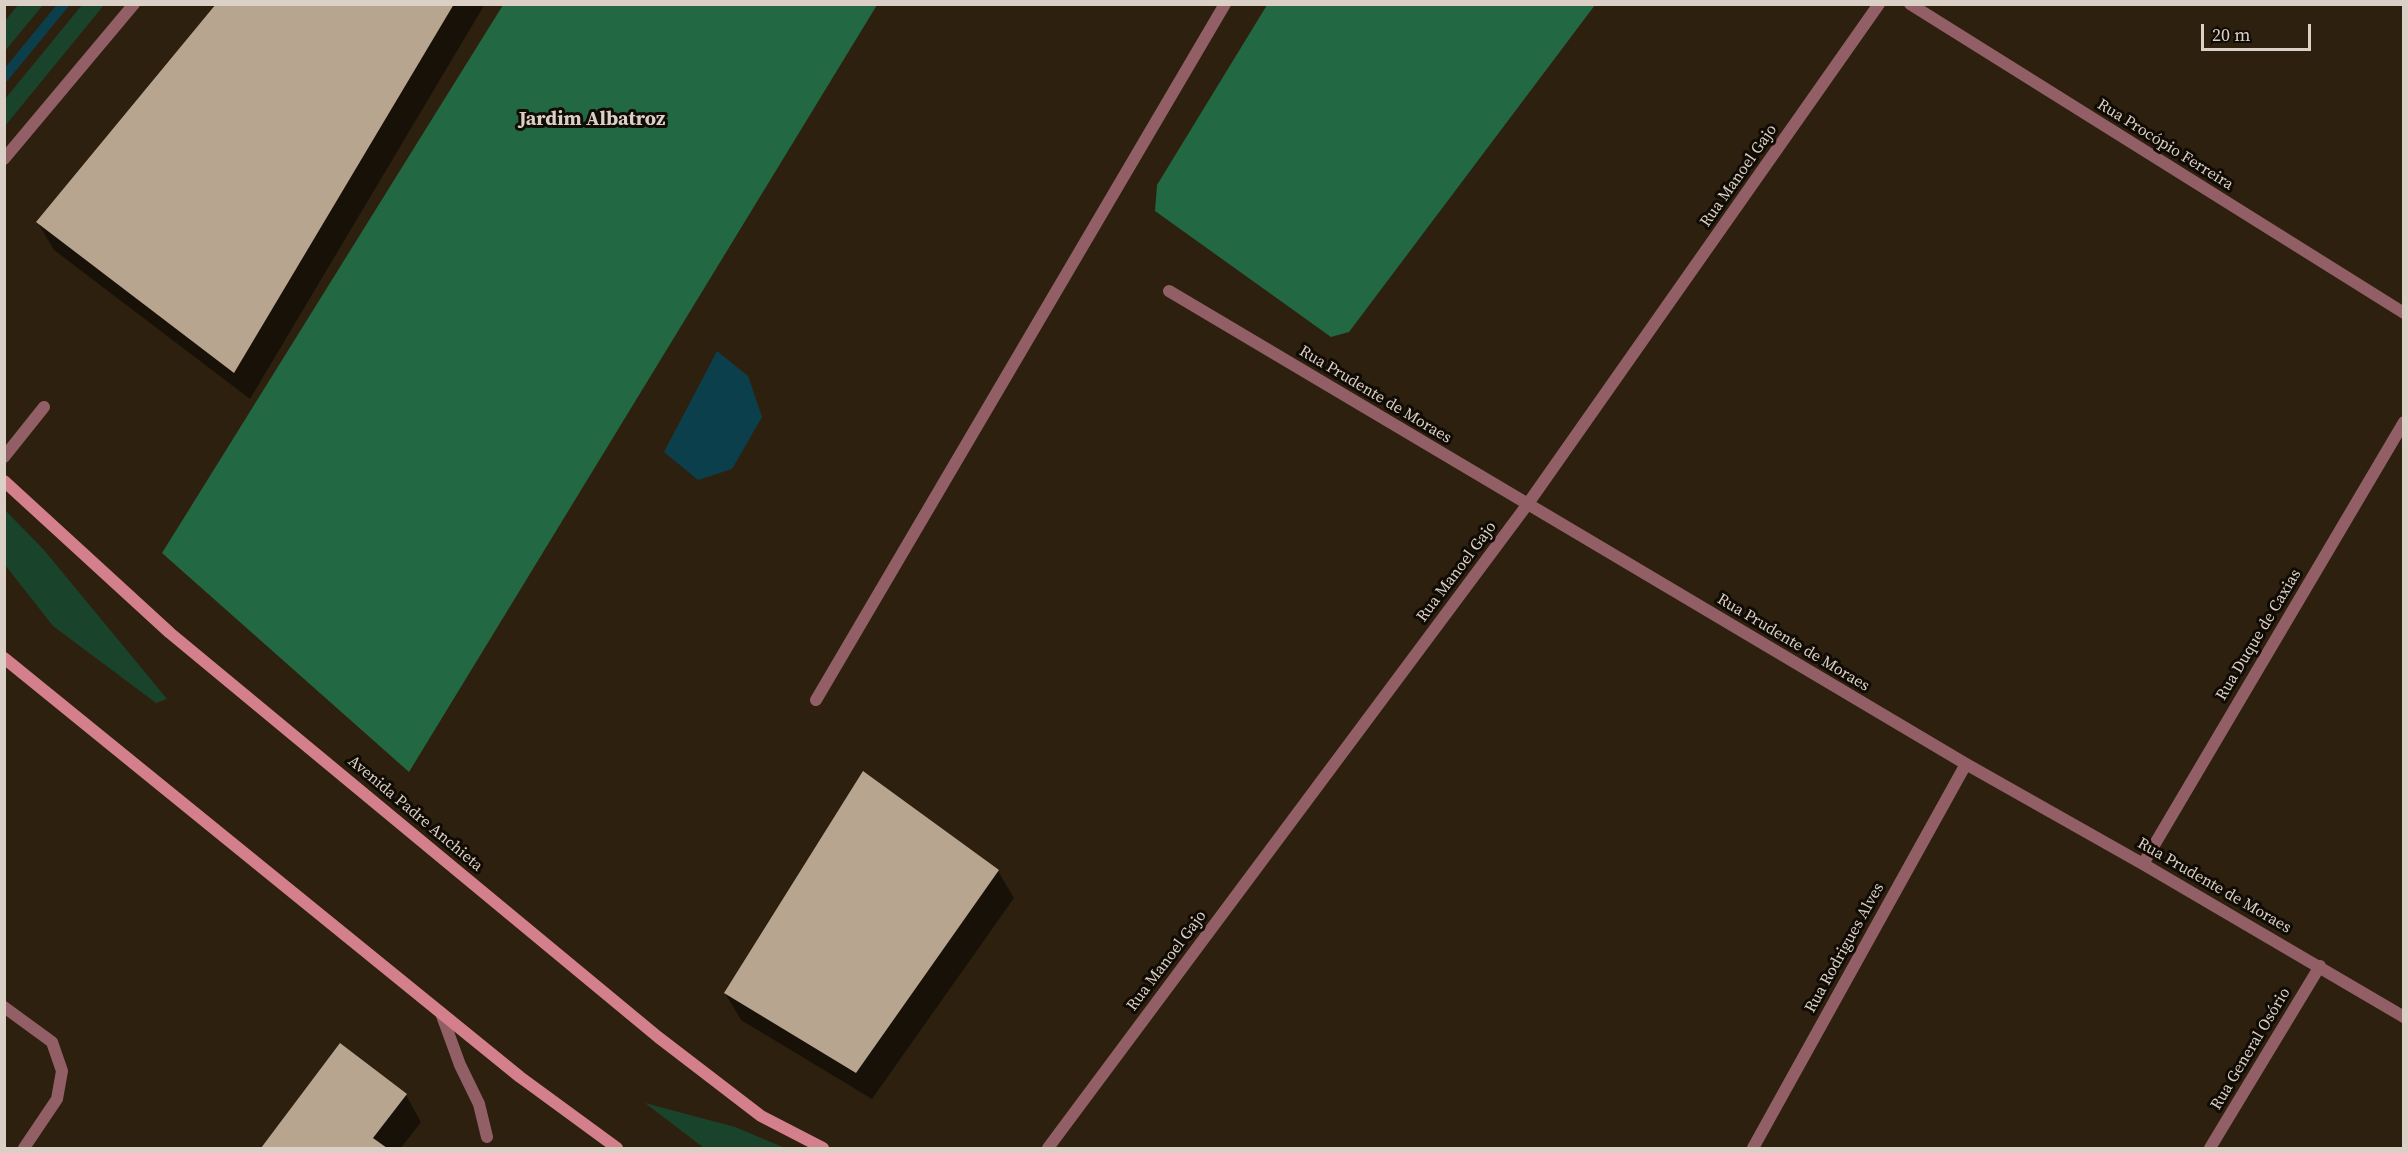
<!DOCTYPE html>
<html>
<head>
<meta charset="utf-8">
<style>
  body { margin:0 }
  #map { position:relative; width:2408px; height:1153px; overflow:hidden; background:#2e200e; font-family:"Source Serif 4",serif }
  canvas { display:block }
  .frame { position:absolute; inset:0; border:6px solid #dad0c5; pointer-events:none }
  .scale { position:absolute; left:2201px; top:24px; width:110px; height:27px; box-sizing:border-box; border:3px solid #dad0c5; border-top:0; padding-left:8px; font-size:18px; line-height:21px; white-space:nowrap; color:#dad0c5; -webkit-text-stroke:4px #110b05; paint-order:stroke }
</style>
</head>
<body>
<div id="map">
<canvas width="2408" height="1153"></canvas>
<div class="frame"></div>
<div class="scale">20 m</div>
</div>
<script>
const ctx = document.querySelector('canvas').getContext('2d');
ctx.lineJoin = 'round';
function fillPath(path, color) { ctx.fillStyle = color; ctx.fill(path, 'evenodd'); }
const toPath = rows => new Path2D(rows.map(r => 'M' + r).join(''));
function stroke(path, color, width, dash) { ctx.strokeStyle = color; ctx.lineWidth = width; ctx.lineCap = dash ? 'butt' : 'round'; ctx.setLineDash(dash || []); ctx.stroke(path); }
function label(font, color, halo, rows, align = 'center') {
  ctx.font = font + ' "Source Serif 4",serif'; ctx.lineWidth = 6; ctx.setLineDash([]); ctx.textBaseline = 'middle'; ctx.strokeStyle = halo; ctx.fillStyle = color; for (const [text, x, y, turn = 0] of rows) {
    ctx.save(); ctx.translate(x, y); ctx.rotate((+turn || 0) * Math.PI / 180); ctx.textAlign = isNaN(turn) ? turn : align; if (halo) ctx.strokeText(text, 0, 0); ctx.fillText(text, 0, 0); ctx.restore();
  }
}
const green = toPath([
  [18,5,43,5,5,51,5,21],
  [82,5,104,5,5,126,5,99],
  [5,510,44,550,167,699,156,703,53,626,5,565],
  [645,1103,735,1127,785,1148,704,1148]
]);
const forest = toPath([
  [503,5,877,5,409,772,162,553],
  [1267,5,1595,5,1349,332,1331,337,1155,211,1157,185]
]);
const water = toPath([
  [717,351,748,376,762,417,732,469,698,480,664,452]
]);
const shadow = toPath([
  [218,4,485,4,250,399,54,250,38,223],
  [998,871,1014,898,872,1099,741,1020,725,993],
  [341,1045,406,1095,421,1122,401,1148,263,1148]
]);
const stream = toPath([
  [4,77,64,4]
]);
const building = toPath([
  [216,4,454,4,234,373,36,222],
  [863,771,999,870,856,1073,724,993],
  [340,1043,407,1094,373,1138,387,1148,261,1148]
]);
const service = toPath([
  [4,457,44,407],
  [816,700,1225,4],
  [441,1013,460,1065,479,1104,487,1137]
]);
const minor = toPath([
  [1910,4,2404,313],
  [1169,291,1966,764,2143,864,2404,1017],
  [2143,864,2404,422],
  [4,1007,52,1042,62,1071,57,1099,24,1148],
  [1048,1148,1527,505,1879,4],
  [1753,1148,1966,764],
  [2210,1148,2320,966]
]);
const tertiary = toPath([
  [4,159,134,4]
]);
const secondary = toPath([
  [4,481,170,633,658,1037,761,1116,823,1148],
  [4,658,520,1077,617,1148]
]);
const streetNames = [
  ["Rua Procópio Ferreira",2165,145,32],
  ["Rua Manoel Gajo",1739,176,-55],
  ["Rua Prudente de Moraes",1375,395,31],
  ["Rua Manoel Gajo",1457,572,-53],
  ["Rua Duque de Caxias",2259,635,-59],
  ["Rua Prudente de Moraes",1793,643,31],
  ["Avenida Padre Anchieta",415,814,40],
  ["Rua Prudente de Moraes",2214,886,30],
  ["Rua Rodrigues Alves",1845,948,-61],
  ["Rua Manoel Gajo",1167,961,-53],
  ["Rua General Osório",2251,1049,-59]
];
const quarterNames = [
  ["Jardim Albatroz",592,120]
];
fillPath(green, '#19432b');
fillPath(forest, '#226842');
fillPath(water, '#0c3f4c');
fillPath(shadow, '#0007');
stroke(stream, '#0c3f4c', 10);
fillPath(building, '#b7a590');
stroke(service, '#935f66', 12);
stroke(minor, '#935f66', 12);
stroke(tertiary, '#935f66', 12);
stroke(secondary, '#d4808c', 12);
label('16px', '#dad0c5', '#110b05', streetNames);
label('bold 20px', '#dad0c5', '#110b05', quarterNames);
</script>
</body>
</html>
